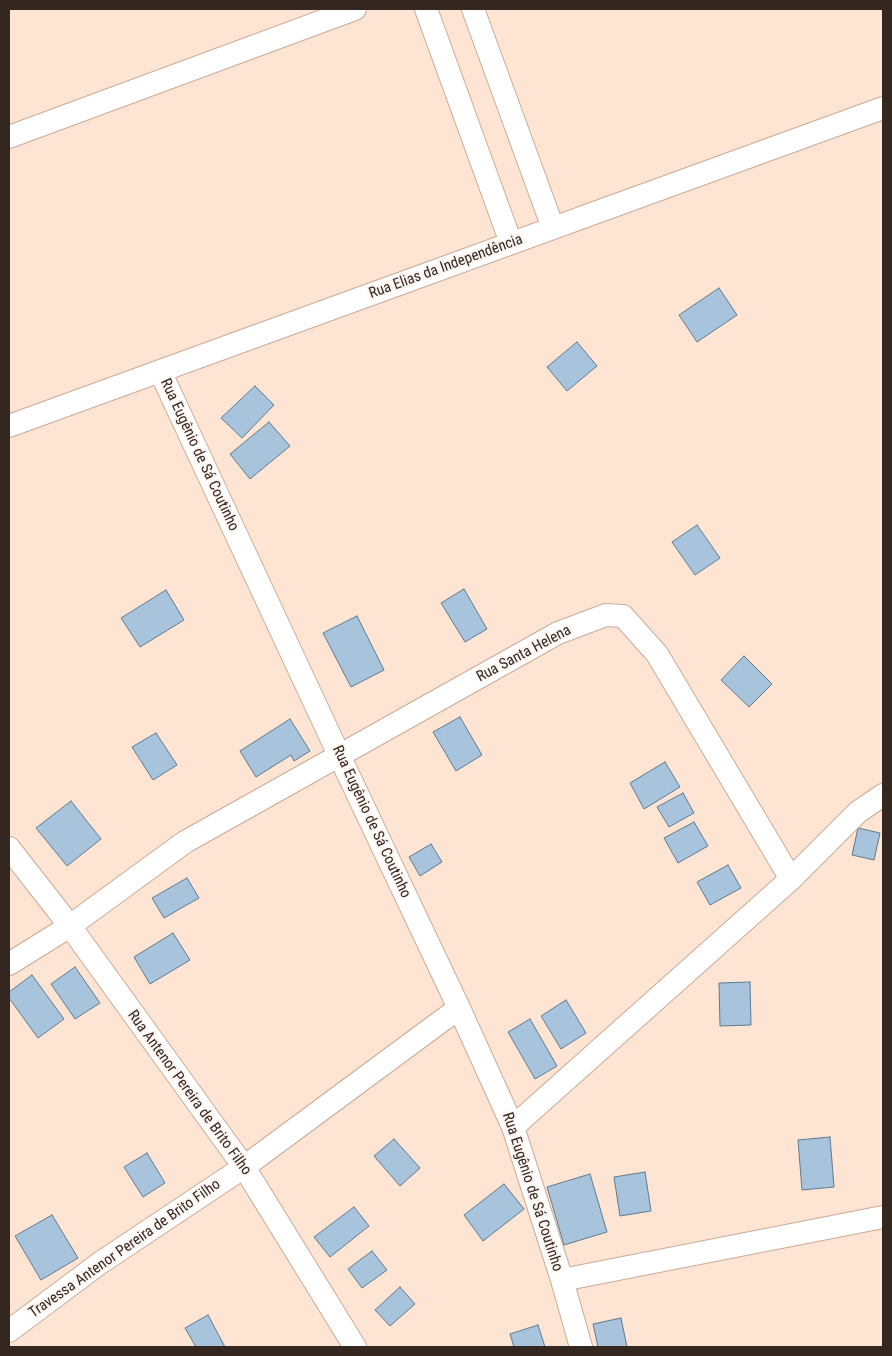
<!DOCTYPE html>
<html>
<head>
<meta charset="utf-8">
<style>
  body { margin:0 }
  #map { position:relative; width:892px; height:1356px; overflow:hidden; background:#fee4d3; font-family:"Roboto Condensed",sans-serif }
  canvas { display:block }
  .frame { position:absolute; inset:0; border:10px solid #33271f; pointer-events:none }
</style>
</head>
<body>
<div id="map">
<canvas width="892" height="1356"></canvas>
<div class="frame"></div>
</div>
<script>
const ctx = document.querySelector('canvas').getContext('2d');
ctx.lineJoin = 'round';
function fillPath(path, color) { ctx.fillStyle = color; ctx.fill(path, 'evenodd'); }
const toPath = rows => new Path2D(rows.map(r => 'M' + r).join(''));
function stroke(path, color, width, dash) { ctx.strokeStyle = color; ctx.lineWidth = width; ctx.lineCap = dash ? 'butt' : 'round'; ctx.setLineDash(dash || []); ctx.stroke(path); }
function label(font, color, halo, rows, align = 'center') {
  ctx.font = font + ' "Roboto Condensed",sans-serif'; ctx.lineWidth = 4; ctx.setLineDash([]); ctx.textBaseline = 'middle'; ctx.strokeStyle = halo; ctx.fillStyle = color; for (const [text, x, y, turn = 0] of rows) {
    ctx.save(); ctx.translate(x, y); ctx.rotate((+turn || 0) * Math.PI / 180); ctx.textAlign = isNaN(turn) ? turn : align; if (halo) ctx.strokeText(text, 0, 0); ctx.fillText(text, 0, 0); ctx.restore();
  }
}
const building = toPath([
  [719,288,737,315,697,342,679,315,719,288],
  [577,342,597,366,567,391,547,367,577,342],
  [255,386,274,405,242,438,221,418,255,386],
  [269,422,290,446,250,479,230,454,269,422],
  [697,525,720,558,695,575,672,542,697,525],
  [464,589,487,629,465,642,441,603,464,589],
  [166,590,184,620,140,647,121,618,166,590],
  [357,616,384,670,351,687,323,633,357,616],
  [744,656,772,684,749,707,721,680,744,656],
  [460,717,482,755,456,771,433,732,460,717],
  [290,719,310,751,294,761,291,755,256,777,240,751,290,719],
  [156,733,177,765,153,780,132,747,156,733],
  [665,762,680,787,644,809,630,783,665,762],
  [683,793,694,813,669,827,657,807,683,793],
  [71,801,101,839,67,866,36,828,71,801],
  [694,822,708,846,678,863,664,838,694,822],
  [858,828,880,833,874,860,852,855,858,828],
  [431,844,442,862,420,876,409,857,431,844],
  [728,865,741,888,710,905,697,882,728,865],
  [187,878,199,898,164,918,152,898,187,878],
  [173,933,190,960,150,984,134,957,173,933],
  [75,967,100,1003,75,1019,51,984,75,967],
  [32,975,64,1019,38,1038,9,998,9,992,32,975],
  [750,982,751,1025,720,1026,719,983,750,982],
  [566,1000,586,1033,561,1049,541,1016,566,1000],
  [530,1019,557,1066,535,1079,508,1032,530,1019],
  [830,1137,834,1187,802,1190,798,1140,830,1137],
  [394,1139,420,1168,400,1186,374,1156,394,1139],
  [147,1153,165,1183,143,1197,124,1167,147,1153],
  [645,1172,651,1211,620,1216,614,1177,645,1172],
  [590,1174,607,1232,564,1245,547,1187,590,1174],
  [504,1184,524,1209,483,1241,464,1215,504,1184],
  [354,1207,369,1226,330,1257,314,1237,354,1207],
  [52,1215,78,1258,41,1280,15,1236,52,1215],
  [372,1251,387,1270,362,1288,348,1269,372,1251],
  [400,1287,415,1304,390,1326,375,1310,400,1287],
  [208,1315,225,1347,196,1347,185,1328,208,1315],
  [621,1318,627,1347,598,1347,593,1324,621,1318],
  [538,1325,545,1347,514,1347,510,1334,538,1325]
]);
const minor = toPath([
  [426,9,511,243],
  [473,9,553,228],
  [9,137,355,9],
  [160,371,339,755,459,1008,513,1127,562,1280,581,1347],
  [9,426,883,108],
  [9,848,70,926,244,1167,355,1347],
  [9,964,70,926,185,842,558,633,606,615,623,616,657,654,791,879],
  [513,1127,791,879,858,812,883,795],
  [562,1280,883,1217],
  [9,1331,100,1263,244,1167,459,1008]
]);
const streetNames = [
  ["Rua Elias da Independência",446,267,-20],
  ["Rua Eugênio de Sá Coutinho",199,455,65],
  ["Rua Santa Helena",524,654,-28],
  ["Rua Eugênio de Sá Coutinho",371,822,65],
  ["Rua Antenor Pereira de Brito Filho",189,1093,54],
  ["Rua Eugênio de Sá Coutinho",532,1192,72],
  ["Travessa Antenor Pereira de Brito Filho",125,1249,-35]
];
fillPath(building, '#a7c4dc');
stroke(building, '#5e798e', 1);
stroke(minor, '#caab97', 24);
stroke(minor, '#fff', 22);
label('15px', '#33271f', '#fcf5f1', streetNames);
</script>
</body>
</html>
